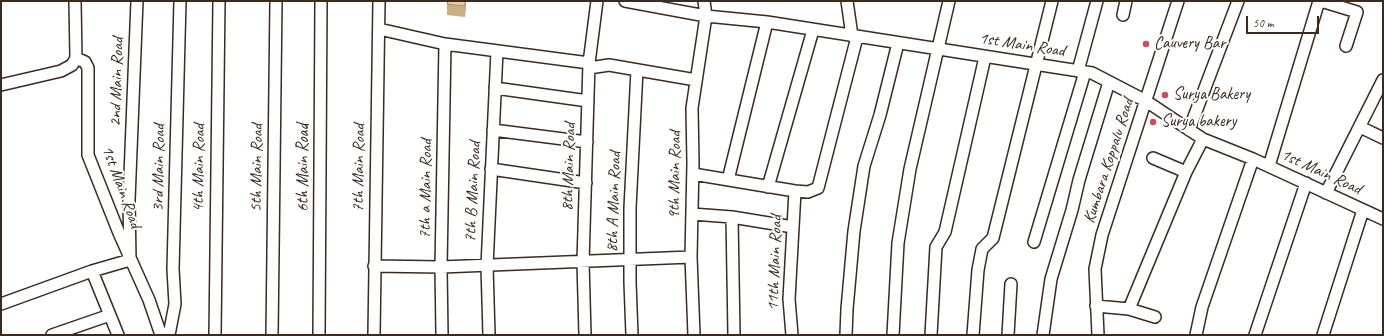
<!DOCTYPE html>
<html>
<head>
<meta charset="utf-8">
<style>
  body { margin:0 }
  #map { position:relative; width:1384px; height:336px; overflow:hidden; background:#fff; font-family:Caveat,sans-serif }
  canvas { display:block }
  .frame { position:absolute; inset:0; border:2px solid #3b2a1e; pointer-events:none }
  .scale { position:absolute; left:1246px; top:16px; width:73px; height:18px; box-sizing:border-box; border:2px solid #3b2a1e; border-top:0; padding-left:5px; font-size:12px; line-height:14px; white-space:nowrap; color:#3b2a1e; -webkit-text-stroke:3px #fff; paint-order:stroke }
</style>
</head>
<body>
<div id="map">
<canvas width="1384" height="336"></canvas>
<div class="frame"></div>
<div class="scale">50 m</div>
</div>
<script>
const ctx = document.querySelector('canvas').getContext('2d');
ctx.lineJoin = 'round';
const toPath = rows => new Path2D(rows.map(r => 'M' + r).join(''));
function stroke(path, color, width, dash) { ctx.strokeStyle = color; ctx.lineWidth = width; ctx.lineCap = dash ? 'butt' : 'round'; ctx.setLineDash(dash || []); ctx.stroke(path); }
function fillPath(path, color) { ctx.fillStyle = color; ctx.fill(path, 'evenodd'); }
function label(font, color, halo, rows, align = 'center') {
  ctx.font = font + ' Caveat,sans-serif'; ctx.lineWidth = 4; ctx.setLineDash([]); ctx.textBaseline = 'middle'; ctx.strokeStyle = halo; ctx.fillStyle = color; for (const [text, x, y, turn = 0] of rows) {
    ctx.save(); ctx.translate(x, y); ctx.rotate((+turn || 0) * Math.PI / 180); ctx.textAlign = isNaN(turn) ? turn : align; if (halo) ctx.strokeText(text, 0, 0); ctx.fillText(text, 0, 0); ctx.restore();
  }
}
const minor = toPath([
  [75,1,76,58,85,62,88,68,88,155,119,233,149,300,161,335],
  [625,1,706,16,767,22,1092,73,1146,101,1203,139,1253,159,1383,219],
  [847,1,852,36],
  [1321,1,1357,12,1346,46],
  [1123,15,1126,1],
  [379,29,445,44,589,63],
  [589,68,609,65,696,80],
  [1078,71,1097,1],
  [1,85,61,71,72,65,76,58],
  [495,88,588,101],
  [1360,127,1383,138],
  [493,130,587,142],
  [1189,130,1238,1],
  [1153,158,1186,172],
  [1269,166,1319,1],
  [491,169,586,183],
  [693,174,795,191,808,192,818,188,857,37],
  [728,180,767,22],
  [768,187,813,30],
  [1326,193,1383,80],
  [692,214,732,217,793,227],
  [732,217,734,335],
  [1034,242,1085,72],
  [374,266,441,267,691,257],
  [92,271,118,335],
  [1,304,92,271,130,260,129,200,137,1],
  [1096,306,1129,309,1155,317],
  [1129,309,1186,172,1203,139],
  [52,335,110,315],
  [169,335,175,304,173,269,180,1],
  [215,335,219,1],
  [272,335,276,1],
  [319,335,321,1],
  [374,335,379,1],
  [442,335,441,267,445,44],
  [489,335,487,266,497,51],
  [585,335,583,262,589,63,597,1],
  [632,335,630,282,630,208,637,70],
  [694,335,691,257,693,163,692,108,706,16,704,1],
  [792,335,789,299,795,191],
  [846,335,847,309,854,231,864,166,880,115,898,43],
  [893,335,898,243,910,169,949,1],
  [931,335,936,247,945,232,985,57],
  [973,335,978,270,982,249,993,238,1052,1],
  [1008,335,1011,284],
  [1043,335,1051,279,1072,210,1079,180,1109,82],
  [1098,335,1095,269,1102,235,1178,1],
  [1196,335,1202,307,1253,159],
  [1255,335,1306,183],
  [1323,335,1363,210]
]);
const wall = toPath([
  [466,1,465,17,447,15,447,4]
]);
const shadedWall = toPath([
  [465,1,466,1,465,17]
]);
const building = toPath([
  [448,1,465,1,465,6,447,4,448,1]
]);
const markers = [
  [1146,44,4,"#d1495b"],
  [1165,95,4,"#d1495b"],
  [1153,122,4,"#d1495b"]
];
const poiNames = [
  ["Cauvery Bar",1154,44],
  ["Surya Bakery",1173,95],
  ["Surya bakery",1161,122]
];
const streetNames = [
  ["1st Main Road",1022,45,9],
  ["2nd Main Road",117,82,-88],
  ["Kumbara Koppalu Road",1109,161,-72],
  ["8th Main Road",569,167,-88],
  ["3rd Main Road",159,168,-89],
  ["4th Main Road",199,168,-89],
  ["5th Main Road",257,168,-89],
  ["6th Main Road",304,168,-90],
  ["7th Main Road",359,168,-89],
  ["1st Main Road",1321,172,25],
  ["9th Main Road",675,175,-89],
  ["1st Main Road",121,187,70],
  ["7th a Main Road",426,189,-89],
  ["7th B Main Road",473,192,-87],
  ["8th A Main Road",614,202,-88],
  ["11th Main Road",775,263,-88]
];
stroke(minor, '#3b2a1e', 14);
stroke(minor, '#fff', 11);
fillPath(wall, '#caae87');
fillPath(shadedWall, '#a48d6e');
fillPath(building, '#ebca9d');
stroke(building, '#a48d6e', 1);
for (const [x, y, r, color] of markers) { const dot = new Path2D(); dot.arc(x, y, r, 0, 2 * Math.PI); ctx.fillStyle = color; ctx.fill(dot); stroke(dot, '#fff', 1.5); }
label('17px', '#3b2a1e', '#fff', poiNames, 'left');
label('17px', '#3b2a1e', '#fff', streetNames);
</script>
</body>
</html>
